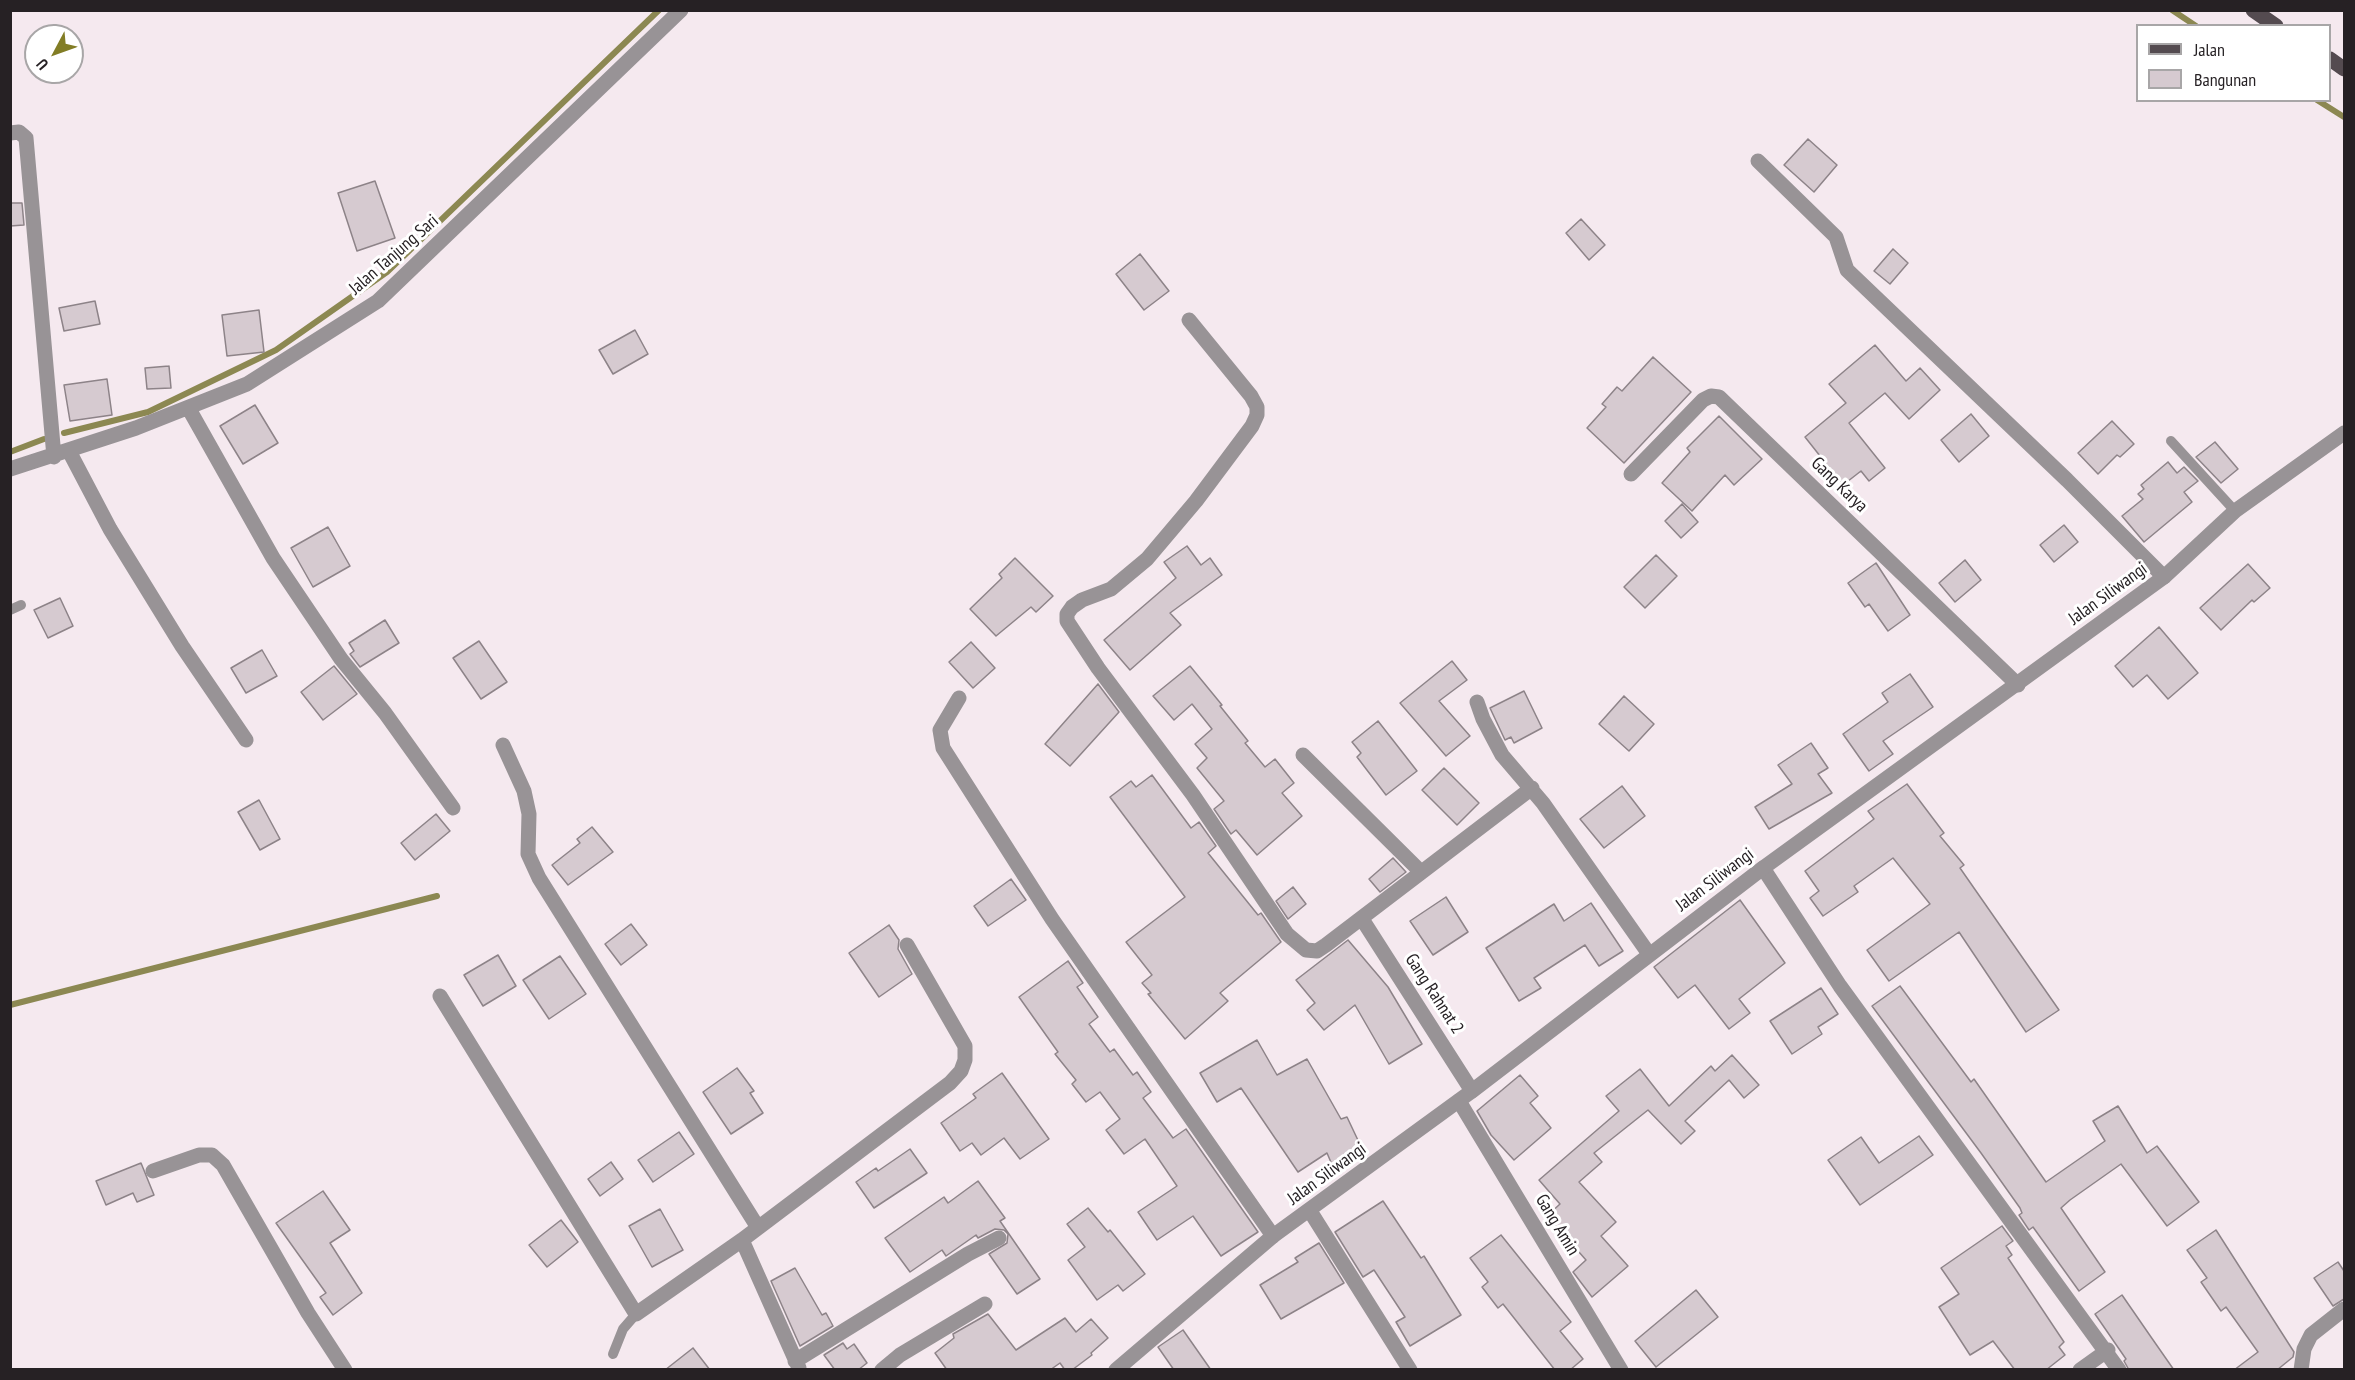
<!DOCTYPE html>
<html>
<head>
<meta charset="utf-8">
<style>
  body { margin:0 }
  #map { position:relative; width:2355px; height:1380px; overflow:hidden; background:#f5e9ef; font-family:"PT Sans Narrow",sans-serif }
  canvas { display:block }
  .frame { position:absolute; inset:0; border:12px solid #262124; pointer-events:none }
  .legend { position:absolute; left:2136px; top:24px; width:195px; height:78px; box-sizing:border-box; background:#fff; border:2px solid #a8a6a7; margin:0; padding:8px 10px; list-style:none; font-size:18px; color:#262124 }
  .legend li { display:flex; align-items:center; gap:12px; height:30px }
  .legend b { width:30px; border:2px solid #a8a6a7 }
  .north { position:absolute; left:24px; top:24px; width:60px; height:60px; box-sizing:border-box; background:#fff; border:2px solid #a8a6a7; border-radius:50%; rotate:229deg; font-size:16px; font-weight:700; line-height:24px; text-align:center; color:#262124 }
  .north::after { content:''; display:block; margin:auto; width:21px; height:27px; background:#827d25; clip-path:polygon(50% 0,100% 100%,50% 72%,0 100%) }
</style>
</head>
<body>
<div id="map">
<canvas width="2355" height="1380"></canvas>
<div class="frame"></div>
<ul class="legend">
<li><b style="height:8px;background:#544b50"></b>Jalan</li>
<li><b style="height:16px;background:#d6cad0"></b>Bangunan</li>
</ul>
<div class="north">U</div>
</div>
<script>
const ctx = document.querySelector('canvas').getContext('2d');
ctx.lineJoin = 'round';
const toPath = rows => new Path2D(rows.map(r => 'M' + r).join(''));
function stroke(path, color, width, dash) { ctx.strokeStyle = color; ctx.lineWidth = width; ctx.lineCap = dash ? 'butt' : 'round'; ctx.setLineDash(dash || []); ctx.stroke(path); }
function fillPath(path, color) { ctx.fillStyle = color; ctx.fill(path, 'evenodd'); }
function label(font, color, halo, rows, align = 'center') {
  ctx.font = font + ' "PT Sans Narrow",sans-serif'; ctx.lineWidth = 6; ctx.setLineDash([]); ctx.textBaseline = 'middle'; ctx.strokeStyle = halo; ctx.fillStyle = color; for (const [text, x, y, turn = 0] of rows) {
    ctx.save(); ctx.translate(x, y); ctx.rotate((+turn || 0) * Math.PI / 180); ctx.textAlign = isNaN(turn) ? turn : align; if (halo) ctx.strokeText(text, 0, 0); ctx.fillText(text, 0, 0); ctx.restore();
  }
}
const stream = toPath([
  [2172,10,2196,26],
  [2317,100,2344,117],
  [64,433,148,412,276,350,387,272,659,10],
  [10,452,44,439],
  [10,1005,437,896]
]);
const building = toPath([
  [1808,139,1837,165,1814,192,1784,165,1808,139],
  [375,181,395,238,357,251,338,193,375,181],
  [10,203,22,203,24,225,10,226,10,203],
  [1581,219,1605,245,1589,260,1566,233,1581,219],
  [1893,249,1908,263,1890,284,1874,271,1893,249],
  [1140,254,1169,291,1144,310,1116,274,1140,254],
  [95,301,100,324,64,331,59,308,95,301],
  [259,310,264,352,227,356,222,315,259,310],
  [635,330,648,354,613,374,599,350,635,330],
  [1875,345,1906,381,1920,368,1940,390,1909,419,1885,393,1849,423,1885,468,1869,481,1861,471,1843,485,1805,437,1846,403,1829,384,1875,345],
  [1653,357,1691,392,1624,463,1587,428,1606,407,1602,404,1617,387,1622,391,1653,357],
  [169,366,171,388,147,389,145,368,169,366],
  [107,379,112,415,70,421,64,385,107,379],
  [255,405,278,443,243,464,220,426,255,405],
  [1971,414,1989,436,1959,462,1941,440,1971,414],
  [1719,416,1762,459,1734,485,1725,475,1692,511,1662,483,1690,452,1687,448,1719,416],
  [2112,421,2134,444,2120,457,2117,455,2098,474,2078,453,2112,421],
  [2215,442,2238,469,2221,483,2196,457,2215,442],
  [2168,462,2177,473,2184,467,2198,481,2184,492,2192,502,2144,542,2122,516,2143,499,2138,494,2144,489,2141,485,2168,462],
  [1682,504,1698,522,1681,538,1665,521,1682,504],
  [2064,525,2078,542,2054,562,2040,545,2064,525],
  [328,527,350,566,313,587,291,548,328,527],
  [1187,546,1201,565,1210,558,1222,575,1170,613,1181,625,1130,670,1104,640,1176,578,1164,562,1187,546],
  [1656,555,1677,576,1645,608,1624,587,1656,555],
  [1015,558,1053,596,1036,612,1031,607,996,636,970,609,1002,578,999,574,1015,558],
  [1965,560,1981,580,1955,602,1939,583,1965,560],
  [1876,563,1910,615,1888,631,1869,604,1865,607,1848,583,1876,563],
  [2248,564,2270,588,2254,602,2252,600,2221,630,2200,608,2248,564],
  [60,598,73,626,48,638,34,610,60,598],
  [385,620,399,643,360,667,350,654,354,651,349,643,385,620],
  [2159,627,2198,673,2168,699,2147,675,2133,687,2115,666,2159,627],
  [479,641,507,682,481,699,453,658,479,641],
  [971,642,995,668,973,688,949,662,971,642],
  [262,650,277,676,246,693,231,668,262,650],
  [1452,661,1467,680,1439,701,1470,736,1446,756,1400,703,1452,661],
  [334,666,357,694,323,720,301,692,334,666],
  [1190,666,1222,705,1220,706,1248,741,1245,743,1265,767,1275,759,1294,783,1282,793,1302,816,1257,855,1236,830,1231,834,1214,809,1224,801,1197,768,1207,758,1195,744,1212,729,1192,704,1174,720,1153,696,1190,666],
  [1910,674,1933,707,1883,741,1893,754,1869,771,1843,734,1888,702,1882,693,1910,674],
  [1098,684,1119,712,1070,766,1045,744,1098,684],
  [1524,691,1542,728,1514,743,1511,737,1505,740,1490,708,1524,691],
  [1624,696,1654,724,1629,751,1599,724,1624,696],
  [1378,721,1417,771,1386,795,1357,757,1361,753,1352,742,1378,721],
  [1811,743,1828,768,1818,774,1832,793,1769,829,1755,807,1792,784,1778,765,1811,743],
  [1444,768,1479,803,1457,825,1422,790,1444,768],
  [1152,775,1191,828,1199,822,1216,846,1208,853,1258,915,1261,913,1281,942,1220,993,1228,1001,1185,1039,1148,994,1151,993,1142,983,1152,975,1126,942,1185,897,1110,797,1131,781,1136,787,1152,775],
  [1907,784,1944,833,1940,836,1964,865,1960,868,2059,1010,2026,1032,1959,932,1889,981,1867,950,1930,904,1893,858,1854,886,1858,892,1823,916,1810,898,1819,891,1805,871,1874,819,1868,811,1907,784],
  [1622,786,1645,816,1604,848,1580,819,1622,786],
  [259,800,280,839,260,850,238,812,259,800],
  [436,814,450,831,415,860,401,843,436,814],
  [592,827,613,852,568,885,552,865,580,843,577,839,592,827],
  [1393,858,1406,872,1380,892,1369,879,1393,858],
  [1011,879,1026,900,988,926,974,906,1011,879],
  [1293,887,1306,904,1288,919,1276,901,1293,887],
  [1446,897,1468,932,1433,955,1410,921,1446,897],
  [1740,900,1785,963,1739,999,1750,1013,1729,1029,1695,985,1678,998,1654,967,1740,900],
  [1591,903,1623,951,1599,966,1585,945,1534,978,1541,988,1519,1001,1486,948,1554,904,1564,921,1591,903],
  [631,924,647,945,621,965,605,944,631,924],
  [889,925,899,940,898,949,912,974,879,997,849,953,889,925],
  [1348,940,1388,987,1422,1044,1389,1064,1355,1005,1324,1030,1307,1010,1315,1003,1296,980,1348,940],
  [498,955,516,986,483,1006,464,975,498,955],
  [560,956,586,994,549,1019,523,980,560,956],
  [1068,961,1083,983,1077,987,1098,1017,1089,1024,1110,1052,1114,1049,1133,1075,1137,1072,1151,1092,1143,1098,1173,1138,1186,1129,1258,1232,1221,1256,1193,1216,1157,1240,1138,1212,1177,1186,1145,1139,1124,1154,1106,1130,1120,1119,1100,1092,1086,1102,1072,1084,1076,1080,1055,1054,1058,1052,1019,997,1068,961],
  [1900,986,1971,1082,1974,1079,2046,1182,2105,1141,2093,1121,2118,1106,2147,1153,2157,1146,2199,1202,2167,1226,2121,1164,2070,1200,2061,1208,2105,1272,2079,1291,2033,1227,2029,1230,2019,1215,2022,1213,2020,1208,1981,1153,1872,1006,1900,986],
  [1821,988,1838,1014,1818,1027,1822,1034,1792,1054,1770,1021,1821,988],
  [1257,1040,1277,1075,1307,1059,1341,1119,1347,1117,1364,1153,1333,1167,1327,1153,1298,1172,1241,1088,1217,1102,1200,1073,1257,1040],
  [1732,1055,1759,1085,1744,1098,1729,1080,1685,1121,1695,1131,1681,1144,1648,1110,1594,1153,1602,1162,1579,1182,1616,1222,1601,1236,1628,1266,1592,1297,1573,1272,1586,1260,1547,1216,1560,1204,1539,1180,1619,1111,1606,1096,1640,1069,1669,1106,1711,1066,1715,1071,1732,1055],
  [737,1068,754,1091,750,1093,763,1113,731,1134,703,1092,737,1068],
  [1002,1073,1049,1139,1020,1159,1004,1138,981,1155,972,1143,960,1151,941,1123,976,1098,973,1094,1002,1073],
  [1520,1075,1538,1096,1530,1103,1551,1128,1514,1160,1491,1135,1477,1111,1520,1075],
  [679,1132,694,1154,653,1182,638,1160,679,1132],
  [1919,1136,1933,1155,1860,1205,1828,1160,1861,1137,1879,1163,1919,1136],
  [910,1149,927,1173,874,1208,856,1182,876,1168,878,1171,910,1149],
  [611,1162,623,1179,600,1196,588,1179,611,1162],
  [141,1163,154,1195,137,1202,133,1193,106,1205,96,1181,141,1163],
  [978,1181,1005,1218,1000,1221,1040,1279,1017,1294,989,1254,1007,1243,1008,1234,1004,1230,995,1229,978,1238,976,1235,946,1256,942,1250,910,1272,885,1238,944,1197,948,1203,978,1181],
  [323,1191,350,1230,330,1243,362,1293,333,1315,320,1297,326,1293,276,1223,323,1191],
  [1383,1201,1421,1258,1424,1256,1461,1315,1410,1346,1396,1322,1405,1317,1374,1270,1363,1277,1335,1232,1383,1201],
  [1088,1208,1108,1232,1110,1230,1145,1274,1123,1291,1118,1285,1097,1300,1068,1260,1085,1247,1067,1224,1088,1208],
  [660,1209,683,1250,652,1267,629,1226,660,1209],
  [561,1220,578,1242,547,1267,529,1245,561,1220],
  [2002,1226,2013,1241,2006,1246,2012,1255,2008,1258,2064,1342,2059,1347,2065,1355,2046,1370,2015,1370,1993,1341,1970,1355,1939,1307,1959,1294,1941,1268,2002,1226],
  [2216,1230,2294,1352,2293,1357,2277,1370,2234,1370,2258,1352,2226,1307,2221,1311,2201,1282,2207,1278,2187,1250,2216,1230],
  [1501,1235,1571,1322,1560,1331,1583,1359,1570,1370,1555,1370,1503,1304,1498,1308,1482,1287,1488,1282,1470,1258,1501,1235],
  [1319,1243,1344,1283,1281,1319,1260,1285,1298,1262,1295,1258,1319,1243],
  [2338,1262,2344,1271,2344,1299,2333,1306,2314,1278,2338,1262],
  [795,1268,822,1315,826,1313,833,1326,800,1346,771,1281,795,1268],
  [1696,1290,1718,1317,1656,1367,1635,1341,1696,1290],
  [2122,1295,2151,1337,2174,1370,2129,1370,2124,1361,2126,1359,2095,1314,2122,1295],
  [988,1314,1016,1350,1065,1318,1076,1332,1091,1319,1108,1338,1091,1353,1092,1355,1072,1370,1065,1370,1060,1363,1050,1370,947,1370,935,1353,954,1338,953,1334,988,1314],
  [1183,1330,1211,1370,1174,1370,1158,1347,1183,1330],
  [843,1343,847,1349,854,1344,867,1363,858,1370,835,1370,824,1355,843,1343],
  [693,1348,710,1370,665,1370,693,1348]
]);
const service = toPath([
  [2171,441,2235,511],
  [10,610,21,605],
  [613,1354,623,1329,636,1314]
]);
const minor = toPath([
  [10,133,19,132,26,138,54,457],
  [1758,161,1836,237,1847,270,2067,480,2164,577],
  [1189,320,1251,396,1257,407,1257,415,1252,426,1196,501,1147,559,1111,589,1082,600,1072,607,1067,614,1067,621,1098,668,1193,795,1287,934,1306,950,1317,951,1326,945,1532,788],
  [189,409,273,558,341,659,385,713,453,808],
  [69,451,110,529,182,646,246,740],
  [10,469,136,428,247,384,378,301,681,10],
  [1631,474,1703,400,1711,396,1719,397,2018,685],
  [959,698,940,730,943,748,1052,919,1273,1236],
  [1477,702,1483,719,1502,755,1543,803,1649,954],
  [503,745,524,791,529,814,528,854,539,878,757,1226],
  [1303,755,1421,872],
  [1763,868,1840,986,2119,1370],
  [1362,919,1472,1091],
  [440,996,636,1314,742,1240,950,1083,961,1071,965,1060,965,1046,907,945],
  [1459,1101,1621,1370],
  [153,1171,199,1155,212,1155,223,1165,308,1313,345,1370],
  [1310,1211,1410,1370],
  [742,1240,799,1368],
  [795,1361,968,1254,999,1238],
  [882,1370,900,1355,985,1304],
  [2080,1370,2108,1350],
  [2301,1370,2304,1349,2311,1335,2344,1309]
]);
const tertiary = toPath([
  [1116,1370,1273,1236,1472,1091,1763,868,2164,577,2235,511,2344,433]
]);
const primary = toPath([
  [2253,10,2276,26],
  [2330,59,2344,69]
]);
const streetNames = [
  ["Jalan Tanjung Sari",394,255,-41],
  ["Gang Karya",1839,485,44],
  ["Jalan Siliwangi",2108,594,-36],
  ["Jalan Siliwangi",1715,880,-37],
  ["Gang Rahnat 2",1434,994,57],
  ["Jalan Siliwangi",1327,1174,-36],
  ["Gang Amin",1557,1225,59]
];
stroke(stream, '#8c8852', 6);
fillPath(building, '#d6cad0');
stroke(building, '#8d8388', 1.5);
stroke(service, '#989396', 10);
stroke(minor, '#989396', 15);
stroke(tertiary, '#989396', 15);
stroke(primary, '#544b50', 15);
label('18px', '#262124', '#fff', streetNames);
</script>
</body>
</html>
